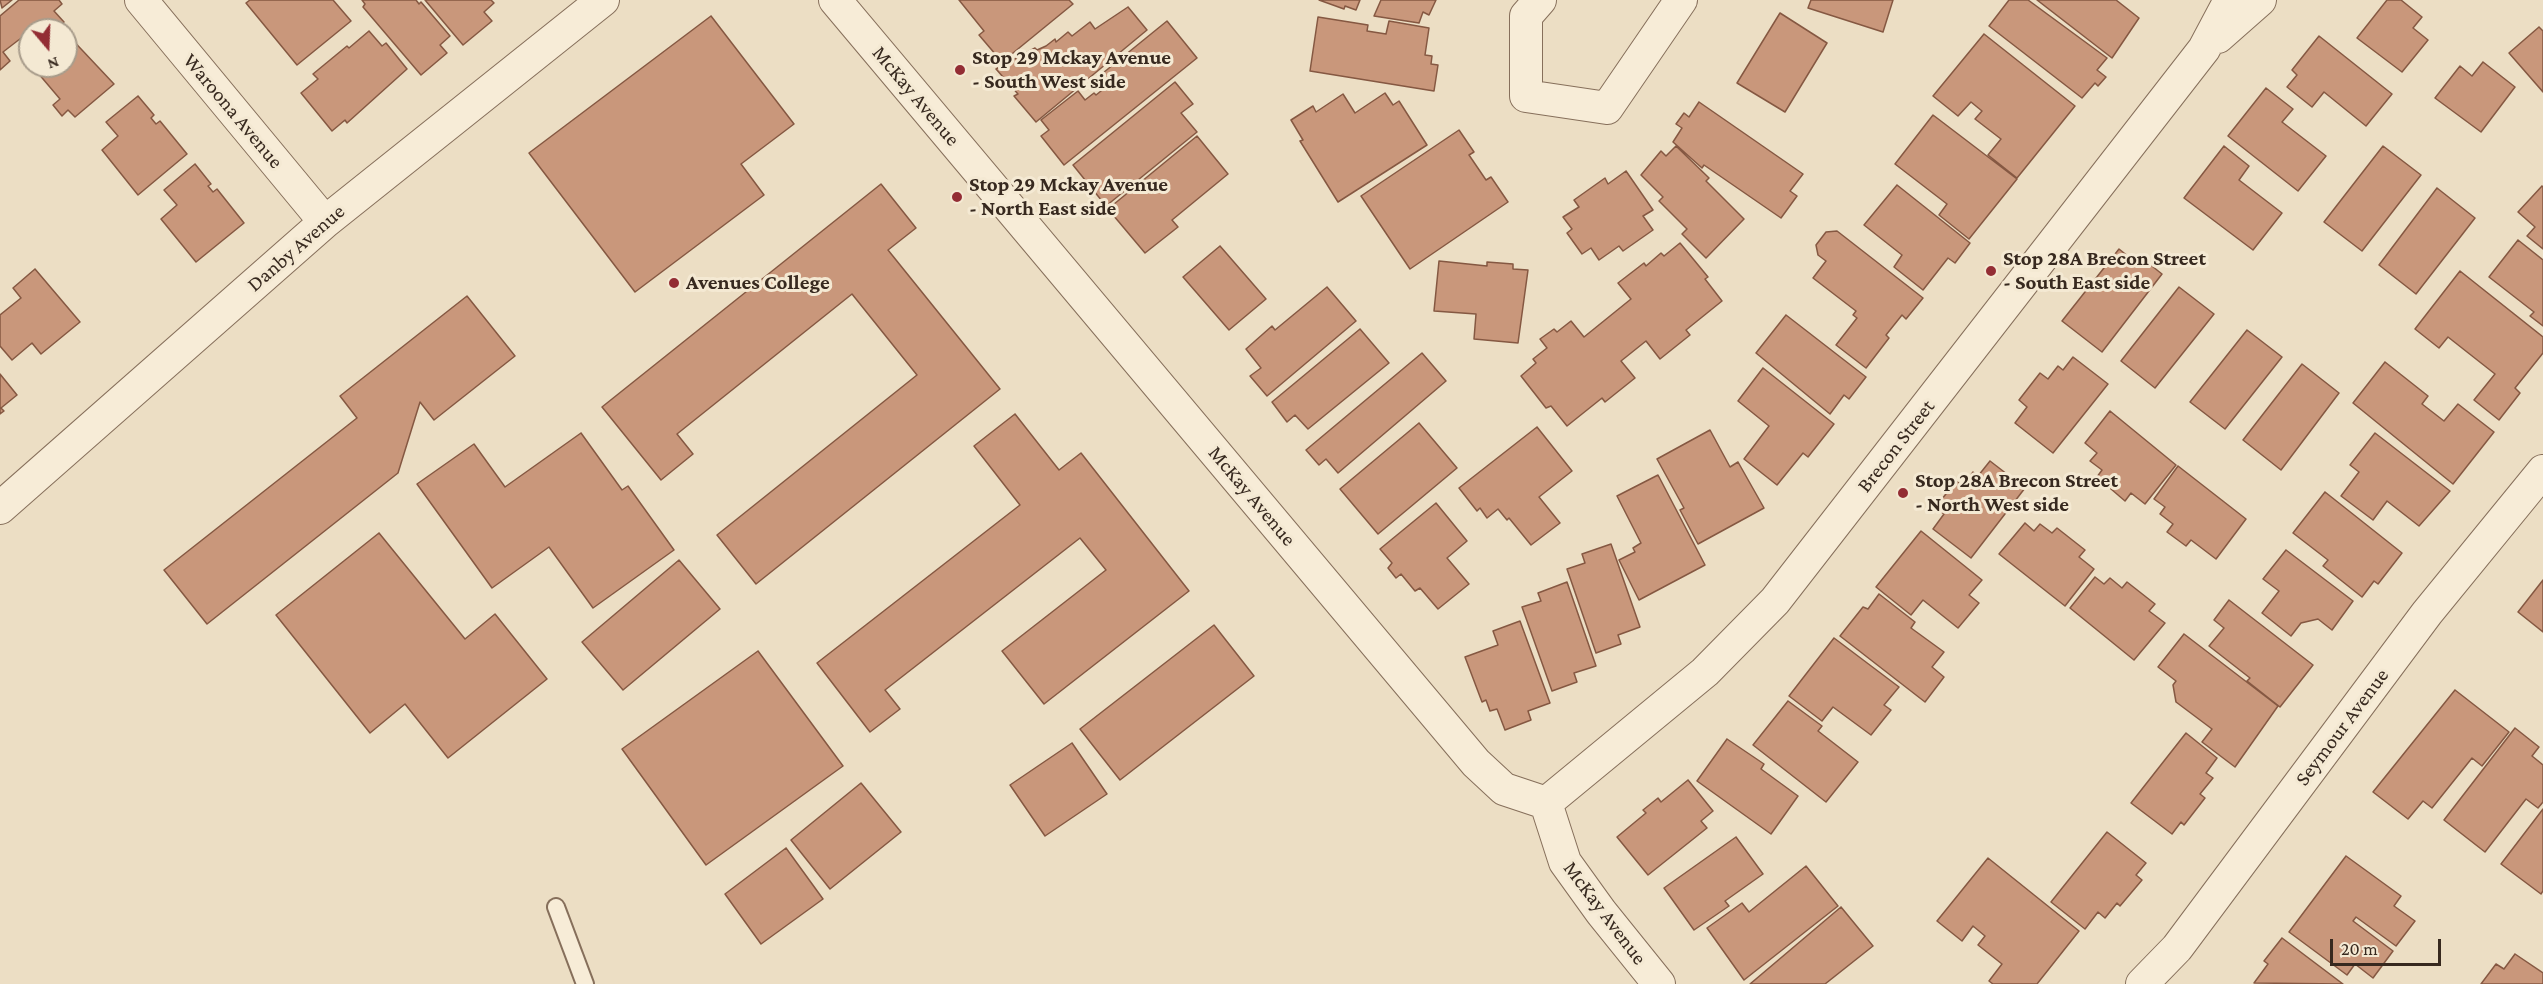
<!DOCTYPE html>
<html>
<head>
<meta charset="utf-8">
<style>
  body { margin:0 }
  #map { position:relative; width:2543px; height:984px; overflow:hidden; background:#ecdec4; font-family:"Crimson Pro",serif }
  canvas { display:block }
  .north { position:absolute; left:18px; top:18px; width:60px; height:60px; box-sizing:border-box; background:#f4e9d3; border:2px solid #a89c8b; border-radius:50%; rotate:161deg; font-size:16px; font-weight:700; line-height:24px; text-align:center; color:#37291f }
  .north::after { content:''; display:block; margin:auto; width:21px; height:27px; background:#932d34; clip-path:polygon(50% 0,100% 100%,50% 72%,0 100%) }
  .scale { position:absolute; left:2330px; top:939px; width:111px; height:27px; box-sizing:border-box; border:3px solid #37291f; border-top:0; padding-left:8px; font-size:18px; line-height:21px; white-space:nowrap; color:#37291f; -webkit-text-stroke:4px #f4e9d3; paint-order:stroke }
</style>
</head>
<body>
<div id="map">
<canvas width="2543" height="984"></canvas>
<div class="north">N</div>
<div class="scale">20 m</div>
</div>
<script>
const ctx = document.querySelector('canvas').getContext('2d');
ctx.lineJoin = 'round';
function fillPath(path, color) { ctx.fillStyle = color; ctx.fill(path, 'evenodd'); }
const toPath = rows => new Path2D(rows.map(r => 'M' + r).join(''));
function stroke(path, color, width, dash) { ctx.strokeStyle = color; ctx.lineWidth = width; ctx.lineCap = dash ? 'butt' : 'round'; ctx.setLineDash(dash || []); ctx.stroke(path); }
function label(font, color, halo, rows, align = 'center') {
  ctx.font = font + ' "Crimson Pro",serif'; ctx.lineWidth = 6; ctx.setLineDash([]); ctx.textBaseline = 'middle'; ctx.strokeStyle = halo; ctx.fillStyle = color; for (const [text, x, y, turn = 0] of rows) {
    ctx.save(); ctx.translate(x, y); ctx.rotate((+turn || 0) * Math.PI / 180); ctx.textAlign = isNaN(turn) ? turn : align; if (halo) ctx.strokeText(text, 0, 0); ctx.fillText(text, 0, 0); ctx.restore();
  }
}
const building = toPath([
  [0,0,12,0,2,8,0,0],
  [19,0,59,0,62,4,54,11,64,22,55,30,30,30,30,41,25,35,3,52,10,61,0,70,0,16,19,0],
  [250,0,333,0,351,21,297,65,246,3,250,0],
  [362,0,416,0,419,4,421,2,450,36,440,45,447,53,421,75,363,7,365,4,362,0],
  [425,0,491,0,494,3,484,12,492,21,463,45,425,0],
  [959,0,1069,0,1073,4,1002,62,979,35,984,31,959,0],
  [1319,0,1360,0,1356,10,1345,6,1344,9,1319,0],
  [1381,0,1436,0,1429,15,1423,12,1419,23,1374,16,1381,0],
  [1811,0,1893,0,1883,32,1808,8,1811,0],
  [2009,0,2028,0,2107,58,2097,70,2106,77,2098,86,2095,83,2082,98,1989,26,2009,0],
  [2037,0,2116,0,2139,18,2112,58,2037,0],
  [2387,0,2401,0,2422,17,2413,28,2428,40,2402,72,2357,38,2387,0],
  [1128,7,1147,30,1036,122,1014,96,1018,94,996,69,1035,48,1037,50,1046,46,1055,39,1056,42,1068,32,1072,36,1090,22,1095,29,1128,7],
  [1780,13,1827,43,1785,112,1737,83,1780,13],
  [711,16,794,124,741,164,764,195,635,292,529,153,711,16],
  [1318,17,1368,25,1367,31,1386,34,1389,21,1429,28,1425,55,1432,56,1431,64,1438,65,1434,91,1310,71,1318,17],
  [1167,21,1197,58,1064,165,1041,136,1049,130,1041,120,1078,91,1085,100,1094,93,1096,95,1106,87,1098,77,1167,21],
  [2539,27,2543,31,2543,92,2509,53,2539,27],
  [369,31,382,46,386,43,407,69,347,123,345,120,332,131,301,93,318,79,313,74,347,46,349,48,369,31],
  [66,33,114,84,75,117,68,110,62,116,53,105,60,99,32,66,66,66,66,33],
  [1984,34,2075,106,2017,178,1988,155,2001,139,1975,119,1982,111,1971,102,1958,116,1933,96,1984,34],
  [2319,36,2392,94,2366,126,2324,92,2312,107,2287,87,2297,75,2292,70,2319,36],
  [2483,62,2515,87,2481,132,2435,98,2460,66,2472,76,2483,62],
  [1175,82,1193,104,1181,113,1197,132,1106,206,1073,165,1175,82],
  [2266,88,2293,109,2282,122,2326,156,2298,191,2228,136,2266,88],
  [1385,93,1393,105,1399,101,1427,145,1338,202,1300,141,1303,140,1291,120,1313,106,1316,112,1343,94,1355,113,1385,93],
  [138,96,154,115,151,118,156,124,160,121,187,154,138,195,102,150,118,136,106,122,138,96],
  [1699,102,1803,174,1790,191,1797,196,1781,218,1704,165,1702,168,1673,142,1682,128,1676,124,1684,113,1689,117,1699,102],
  [1933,115,2017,179,1969,239,1939,215,1947,204,1895,164,1933,115],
  [1459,130,1474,152,1469,155,1486,180,1491,177,1508,202,1410,269,1361,196,1459,130],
  [1197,136,1228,174,1172,220,1178,227,1145,253,1108,209,1197,136],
  [1676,146,1709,178,1706,181,1744,219,1706,258,1682,234,1687,229,1659,201,1663,197,1641,175,1661,151,1666,156,1676,146],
  [2224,146,2249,166,2239,180,2282,213,2253,250,2184,198,2224,146],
  [2383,146,2421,175,2362,251,2324,222,2383,146],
  [195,164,211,184,208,186,213,192,217,189,244,223,196,262,161,219,177,205,164,190,195,164],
  [1626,171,1653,210,1643,216,1653,230,1623,251,1619,246,1599,260,1591,248,1582,254,1567,233,1572,229,1563,217,1579,207,1574,200,1605,178,1608,184,1626,171],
  [881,184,916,228,888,250,1000,389,756,584,717,535,917,375,852,294,677,434,693,454,661,480,602,407,881,184],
  [1897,185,1970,243,1955,263,1948,258,1923,290,1894,267,1902,255,1864,225,1897,185],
  [2542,186,2543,187,2543,249,2527,236,2535,227,2518,212,2542,186],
  [2437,188,2475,218,2416,294,2379,265,2437,188],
  [1837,231,1923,298,1906,319,1902,315,1886,335,1889,338,1866,368,1836,345,1857,318,1853,315,1856,311,1813,278,1826,261,1818,255,1816,245,1826,232,1837,231],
  [2518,240,2543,260,2543,326,2530,316,2534,312,2489,277,2518,240],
  [1680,243,1708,277,1705,279,1722,301,1686,330,1690,335,1660,359,1646,341,1621,361,1635,378,1605,402,1602,398,1567,426,1551,406,1546,408,1521,376,1536,363,1533,359,1547,348,1540,339,1554,329,1557,332,1571,321,1584,337,1631,299,1618,283,1644,263,1646,266,1661,253,1664,256,1680,243],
  [1220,246,1266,299,1229,330,1183,277,1220,246],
  [2119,249,2139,265,2143,259,2162,274,2102,352,2062,321,2119,249],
  [1439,261,1487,266,1487,262,1513,264,1513,269,1528,270,1518,343,1474,339,1476,314,1434,311,1439,261],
  [35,269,80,322,41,354,32,343,12,360,0,346,0,315,21,298,13,288,35,269],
  [2460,271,2543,337,2543,353,2515,388,2520,393,2499,420,2474,400,2495,374,2448,337,2439,348,2415,329,2460,271],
  [1327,287,1356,321,1267,396,1250,376,1261,368,1246,349,1272,326,1275,330,1327,287],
  [2179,287,2214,314,2155,388,2121,361,2179,287],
  [467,296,515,356,434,420,420,402,398,473,207,624,164,570,357,418,340,396,467,296],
  [1786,315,1866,377,1849,399,1844,395,1830,414,1756,353,1786,315],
  [1360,329,1389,363,1308,429,1295,415,1287,422,1272,402,1360,329],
  [2247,330,2282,357,2225,429,2190,402,2247,330],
  [1422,353,1446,381,1338,473,1326,459,1319,465,1306,450,1422,353],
  [2073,357,2108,384,2053,453,2015,423,2027,407,2019,400,2040,373,2048,379,2058,366,2063,370,2073,357],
  [2385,362,2428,396,2422,404,2444,421,2458,404,2494,432,2453,484,2353,403,2385,362],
  [2302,364,2339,393,2281,470,2243,440,2302,364],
  [1763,368,1834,424,1808,457,1803,453,1777,485,1744,459,1769,426,1738,401,1763,368],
  [0,374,17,395,1,408,4,411,0,414,0,374],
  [2110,411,2176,465,2145,504,2131,493,2125,501,2097,477,2102,470,2090,461,2097,453,2085,443,2110,411],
  [1015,414,1059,470,1081,453,1189,591,1044,704,1002,651,1106,570,1080,538,885,690,900,709,870,732,817,663,1020,505,974,446,1015,414],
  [1419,423,1457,468,1378,534,1340,489,1419,423],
  [1537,427,1572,471,1539,497,1560,523,1531,545,1509,518,1507,520,1498,509,1487,518,1480,508,1477,511,1459,488,1537,427],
  [1710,430,1730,467,1738,462,1764,508,1698,544,1680,510,1684,508,1657,459,1710,430],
  [581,433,622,490,628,486,674,550,593,608,549,547,492,588,417,484,474,444,505,487,581,433],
  [2375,433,2450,491,2419,526,2387,501,2373,520,2341,496,2359,472,2350,465,2375,433],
  [1990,461,2025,488,1971,558,1933,529,1944,514,1935,508,1956,481,1963,486,1973,472,1978,476,1990,461],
  [2178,466,2246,519,2216,559,2191,540,2186,546,2167,532,2173,524,2160,514,2165,507,2154,499,2178,466],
  [1658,475,1705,565,1639,600,1619,560,1635,552,1633,548,1641,543,1617,496,1658,475],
  [2325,492,2402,553,2378,584,2374,581,2362,597,2323,566,2328,560,2293,533,2325,492],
  [1436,503,1467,541,1447,558,1469,584,1438,609,1420,588,1415,591,1401,574,1396,578,1388,568,1392,563,1380,549,1436,503],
  [2025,523,2034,531,2040,524,2052,533,2057,528,2085,550,2079,557,2094,569,2065,606,1999,554,2025,523],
  [1921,531,1982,580,1969,595,1979,603,1958,628,1923,600,1911,615,1876,587,1921,531],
  [379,533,465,639,495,614,547,679,448,758,405,704,370,733,276,615,379,533],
  [1611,544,1640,627,1618,635,1621,644,1596,653,1567,569,1585,563,1582,554,1611,544],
  [2286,550,2353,601,2332,630,2318,619,2301,623,2291,636,2262,613,2279,591,2263,579,2286,550],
  [679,560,720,609,623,690,582,642,679,560],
  [2095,577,2104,584,2110,578,2122,588,2127,582,2155,604,2149,611,2165,623,2134,660,2070,608,2095,577],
  [2543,580,2543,632,2518,612,2543,580],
  [1567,582,1596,666,1574,673,1577,682,1552,691,1522,607,1541,601,1538,593,1567,582],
  [1879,594,1915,622,1911,628,1944,652,1932,667,1944,677,1925,702,1840,636,1863,607,1868,609,1879,594],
  [2229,600,2313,665,2280,707,2247,681,2250,678,2209,646,2224,628,2214,620,2229,600],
  [1520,621,1550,703,1528,711,1531,720,1505,730,1497,709,1490,711,1486,700,1482,702,1465,657,1498,645,1493,631,1520,621],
  [1214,625,1254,676,1120,780,1080,729,1214,625],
  [2184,634,2278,706,2235,767,2202,742,2212,729,2176,702,2173,685,2176,681,2158,667,2184,634],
  [1834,638,1899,687,1884,705,1891,710,1871,735,1833,707,1822,721,1789,696,1834,638],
  [758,651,843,766,706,865,622,749,758,651],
  [2455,690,2509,732,2482,766,2472,758,2432,808,2423,801,2408,819,2373,792,2455,690],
  [1788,701,1822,726,1818,731,1858,762,1826,802,1753,745,1788,701],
  [2515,728,2539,747,2532,756,2543,765,2543,802,2538,808,2526,799,2485,852,2444,820,2515,728],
  [2186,733,2217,758,2206,773,2213,778,2200,794,2205,798,2184,825,2181,822,2172,834,2131,803,2186,733],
  [1727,739,1764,764,1761,769,1798,796,1771,834,1697,781,1727,739],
  [1072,743,1107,794,1045,836,1010,785,1072,743],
  [1688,780,1713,811,1701,821,1707,828,1648,875,1617,837,1646,813,1643,810,1658,798,1661,802,1688,780],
  [861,783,901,832,830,889,791,840,861,783],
  [2543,809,2543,891,2541,894,2501,864,2543,809],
  [2107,832,2146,863,2136,875,2142,880,2120,906,2117,903,2105,918,2098,912,2085,929,2051,902,2107,832],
  [1736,837,1763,874,1725,901,1729,906,1694,930,1664,888,1736,837],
  [786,848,823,899,761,944,725,894,786,848],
  [2346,856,2401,896,2394,906,2415,921,2396,946,2356,917,2353,921,2393,951,2373,978,2355,964,2347,975,2289,932,2346,856],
  [1988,858,2079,931,2037,984,1993,984,1989,981,2002,964,1978,945,1985,936,1973,926,1962,941,1937,921,1988,858],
  [1806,866,1838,906,1744,980,1707,928,1742,903,1749,912,1806,866],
  [1841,907,1873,946,1825,984,1750,984,1841,907],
  [2282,938,2343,984,2254,983,2268,964,2264,961,2282,938],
  [2515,954,2543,973,2543,984,2481,984,2496,964,2504,969,2515,954]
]);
const service = toPath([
  [556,907,585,984]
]);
const minor = toPath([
  [141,0,325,222],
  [835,0,1476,763,1504,789,1546,803],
  [1540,0,1526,16,1526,96,1607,108,1681,0],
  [2218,37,2260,0],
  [0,508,325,222,603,0],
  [1546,803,1705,672,1775,601,2204,49,2230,0],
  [1546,803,1565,862,1601,912,1659,984],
  [2142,984,2177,948,2427,613,2543,471]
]);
const markers = [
  [960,70,6,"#932d34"],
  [957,197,6,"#932d34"],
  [1991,271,6,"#932d34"],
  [674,283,6,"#932d34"],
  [1903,493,6,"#932d34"]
];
const poiNames = [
  ["Stop 29 Mckay Avenue",972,58],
  ["- South West side",972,82],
  ["Stop 29 Mckay Avenue",969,185],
  ["- North East side",969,209],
  ["Stop 28A Brecon Street",2003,259],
  ["- South East side",2003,283],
  ["Avenues College",686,283],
  ["Stop 28A Brecon Street",1915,481],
  ["- North West side",1915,505]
];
const streetNames = [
  ["McKay Avenue",916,96,50],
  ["Waroona Avenue",233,111,50],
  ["Danby Avenue",296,248,-41],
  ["Brecon Street",1896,446,-52],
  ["McKay Avenue",1252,496,50],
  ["Seymour Avenue",2342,727,-53],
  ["McKay Avenue",1605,913,53]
];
fillPath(building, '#c9977b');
stroke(building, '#855842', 1.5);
stroke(service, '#866f5b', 20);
stroke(minor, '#866f5b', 34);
stroke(service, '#f7ecd7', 16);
stroke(minor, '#f7ecd7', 32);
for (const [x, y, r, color] of markers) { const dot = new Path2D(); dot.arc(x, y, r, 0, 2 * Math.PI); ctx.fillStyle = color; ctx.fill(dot); stroke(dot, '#f4e9d3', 2); }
label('bold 21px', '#37291f', '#f4e9d3', poiNames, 'left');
label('21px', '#37291f', '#f4e9d3', streetNames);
</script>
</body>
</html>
